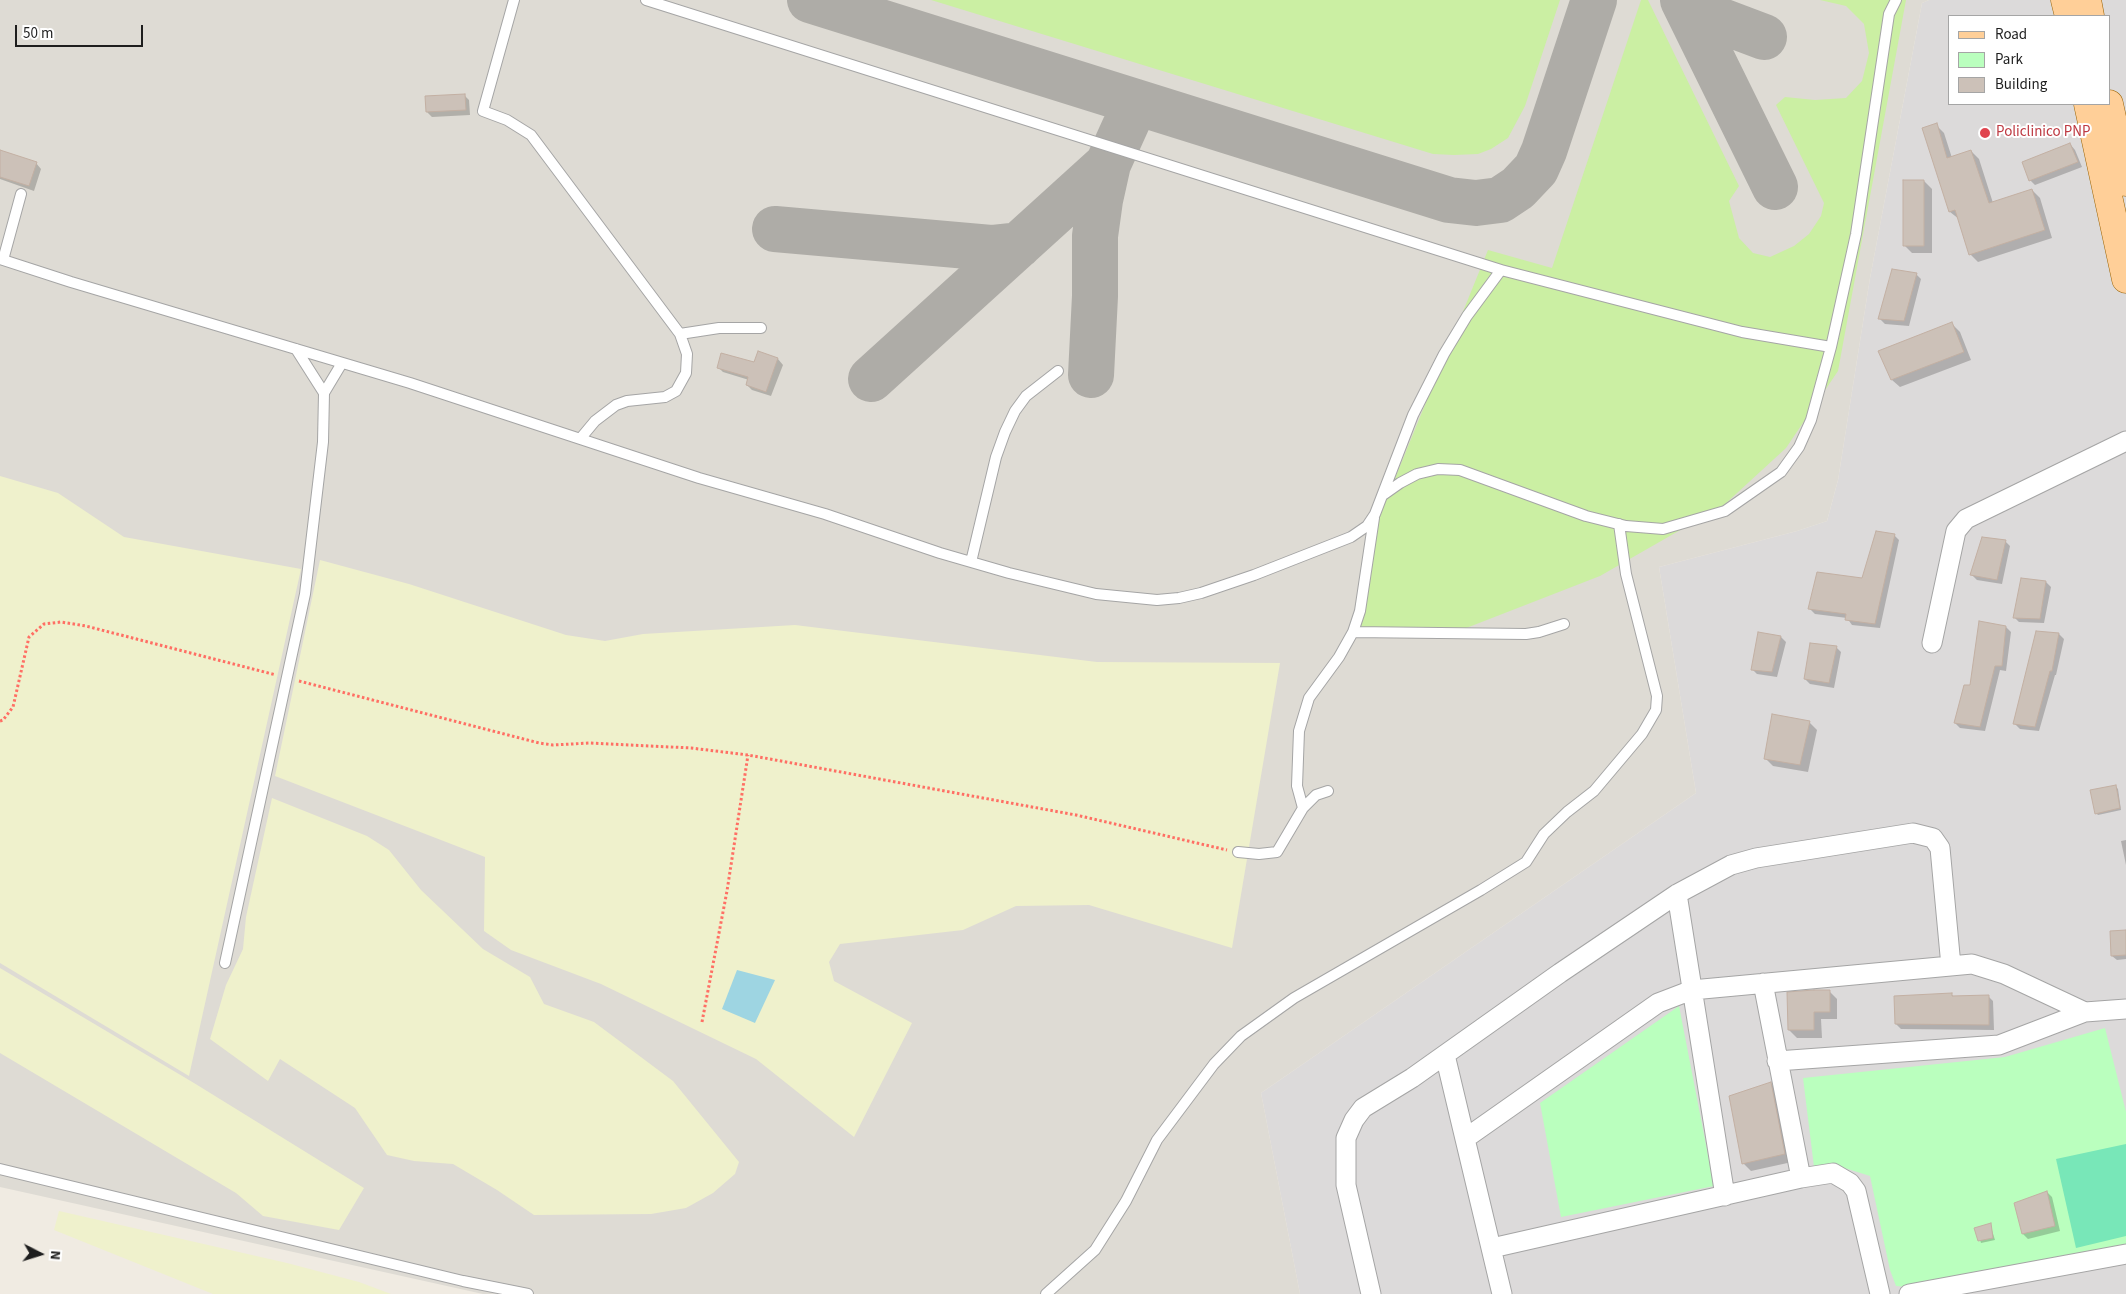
<!DOCTYPE html>
<html>
<head>
<meta charset="utf-8">
<style>
  body { margin:0 }
  #map { position:relative; width:2126px; height:1294px; overflow:hidden; background:#f0ebe2; font-family:"Source Sans 3",sans-serif }
  canvas { display:block }
  .legend { position:absolute; left:1948px; top:15px; width:162px; height:90px; box-sizing:border-box; background:#fff; border:1px solid #a5a5a5; margin:0; padding:6px 9px; list-style:none; font-size:15px; color:#1e1e1e }
  .legend li { display:flex; align-items:center; gap:10px; height:25px }
  .legend b { width:25px; border:1px solid #a5a5a5 }
  .north { position:absolute; left:15px; top:1229px; width:50px; height:50px; -webkit-text-stroke:4px #fff; paint-order:stroke; rotate:95deg; font-size:14px; font-weight:700; line-height:20px; text-align:center; color:#1e1e1e }
  .north::after { content:''; display:block; margin:auto; width:18px; height:22px; background:#1e1e1e; clip-path:polygon(50% 0,100% 100%,50% 72%,0 100%) }
  .scale { position:absolute; left:15px; top:25px; width:128px; height:22px; box-sizing:border-box; border:2px solid #1e1e1e; border-top:0; padding-left:6px; font-size:15px; line-height:18px; white-space:nowrap; color:#1e1e1e; -webkit-text-stroke:4px #fff; paint-order:stroke }
</style>
</head>
<body>
<div id="map">
<canvas width="2126" height="1294"></canvas>
<ul class="legend">
<li><b style="height:6px;background:#ffcf98"></b>Road</li>
<li><b style="height:14px;background:#baffbe"></b>Park</li>
<li><b style="height:14px;background:#ccc1b8"></b>Building</li>
</ul>
<div class="north">N</div>
<div class="scale">50 m</div>
</div>
<script>
const ctx = document.querySelector('canvas').getContext('2d');
ctx.lineJoin = 'round';
function fillPath(path, color) { ctx.fillStyle = color; ctx.fill(path, 'evenodd'); }
const toPath = rows => new Path2D(rows.map(r => 'M' + r).join(''));
function stroke(path, color, width, dash) { ctx.strokeStyle = color; ctx.lineWidth = width; ctx.lineCap = dash ? 'butt' : 'round'; ctx.setLineDash(dash || []); ctx.stroke(path); }
function label(font, color, halo, rows, align = 'center') {
  ctx.font = font + ' "Source Sans 3",sans-serif'; ctx.lineWidth = 4; ctx.setLineDash([]); ctx.textBaseline = 'middle'; ctx.strokeStyle = halo; ctx.fillStyle = color; for (const [text, x, y, turn = 0] of rows) {
    ctx.save(); ctx.translate(x, y); ctx.rotate((+turn || 0) * Math.PI / 180); ctx.textAlign = isNaN(turn) ? turn : align; if (halo) ctx.strokeText(text, 0, 0); ctx.fillText(text, 0, 0); ctx.restore();
  }
}
const residential = toPath([
  [1929,0,2126,0,2126,1294,1300,1294,1261,1093,1696,793,1659,567,1797,531,1827,521,1838,480,1870,278,1922,3],
  [1950,16,2110,16,2110,104,1950,104]
]);
const airport = toPath([
  [0,0,1929,0,1922,3,1870,278,1838,480,1827,521,1797,531,1659,567,1696,793,1261,1093,1300,1294,483,1294,0,1187]
]);
const farmland = toPath([
  [0,476,58,493,124,537,301,569,189,1076,0,963],
  [320,560,409,584,566,635,605,641,643,634,795,625,1097,662,1280,663,1232,948,1089,905,1016,906,963,930,840,944,829,962,834,981,912,1023,854,1137,756,1059,601,984,511,950,484,931,485,857,275,776],
  [272,798,367,836,389,850,421,890,483,949,530,977,544,1004,594,1022,673,1081,739,1162,735,1174,713,1193,686,1208,651,1214,534,1215,497,1190,453,1164,414,1161,387,1155,355,1108,280,1059,268,1081,210,1039,226,985,243,949,246,917],
  [0,968,194,1083,364,1188,339,1230,263,1216,236,1193,0,1053],
  [59,1211,287,1263,359,1282,391,1294,213,1294,54,1230]
]);
const grass = toPath([
  [931,0,1560,0,1525,106,1508,138,1491,149,1478,154,1454,155,1433,154],
  [1641,0,1648,0,1739,186,1729,201,1739,238,1753,253,1770,257,1794,246,1809,234,1821,216,1824,203,1776,105,1785,97,1815,100,1846,98,1862,81,1869,53,1864,24,1846,6,1820,0,1906,0,1838,371,1786,448,1724,505,1600,576,1456,632,1360,631,1378,520,1488,250,1552,268]
]);
const park = toPath([
  [1679,1006,1714,1186,1561,1217,1540,1103],
  [2105,1028,2126,1112,2126,1247,1908,1287,1896,1286,1890,1270,1870,1176,1835,1165,1814,1167,1803,1078,2005,1057]
]);
const pitch = toPath([
  [2126,1144,2126,1236,2076,1248,2056,1159]
]);
const water = toPath([
  [737,970,775,980,755,1023,722,1009]
]);
const shadow = toPath([
  [464,95,469,100,470,115,432,117,427,112],
  [1936,125,1944,133,1952,158,1971,151,1979,159,1993,203,2032,190,2040,198,2052,238,1978,262,1970,254,1959,219,1950,212,1924,129],
  [2070,144,2075,150,2082,167,2035,185,2030,180],
  [0,152,36,163,41,169,34,191,0,179],
  [1924,181,1932,189,1932,253,1912,253,1904,245],
  [1916,274,1921,279,1909,326,1885,324,1880,319],
  [1952,324,1960,332,1971,360,1900,387,1892,380],
  [758,353,778,359,783,365,771,396,752,390,747,385,749,380,723,372,718,367,754,364],
  [1894,535,1899,540,1880,628,1852,625,1847,618,1815,614,1810,609,1863,579],
  [2005,541,2010,546,2002,584,1977,580,1972,575],
  [2046,582,2051,587,2044,623,2019,622,2014,617],
  [2006,627,2011,632,2006,671,2000,670,1985,731,1960,728,1955,723,1971,687],
  [2037,632,2059,634,2064,639,2056,675,2055,675,2039,731,2020,729,2015,724],
  [1759,634,1781,637,1786,642,1777,677,1757,674,1752,669],
  [1836,647,1841,652,1834,688,1810,684,1805,679],
  [1809,722,1817,730,1808,772,1773,766,1765,758],
  [2116,787,2118,789,2121,810,2098,815,2096,813],
  [2126,840,2126,865,2121,841],
  [2126,931,2126,959,2117,960,2112,956],
  [1829,991,1837,999,1837,1019,1821,1019,1822,1038,1797,1038,1789,1030],
  [1952,995,1954,997,1988,996,1993,1001,1994,1030,1901,1029,1896,1024],
  [1770,1083,1778,1091,1792,1162,1751,1171,1743,1163],
  [2047,1192,2052,1197,2060,1231,2028,1239,2023,1234],
  [1990,1224,1995,1240,1981,1243,1976,1228]
]);
const taxiway = toPath([
  [810,0,1449,200,1476,203,1500,200,1518,188,1536,169,1544,151,1594,0],
  [1683,0,1775,187],
  [1687,8,1764,37],
  [775,229,991,248,1019,245],
  [1091,375,1095,296,1095,236,1100,200,1108,164,1136,102],
  [871,379,1108,164]
]);
const building = toPath([
  [465,94,466,110,426,112,425,96,465,94],
  [1937,123,1947,158,1971,150,1989,203,2032,189,2045,230,1969,255,1955,210,1949,212,1922,128,1937,123],
  [2070,143,2078,162,2029,181,2022,162,2070,143],
  [0,150,37,162,29,186,0,177,0,150],
  [1903,180,1924,180,1924,246,1903,246,1903,180],
  [1892,269,1917,273,1904,321,1878,319,1892,269],
  [1952,322,1964,352,1891,380,1878,351,1952,322],
  [758,351,778,358,766,392,746,385,748,377,717,368,721,353,754,362,758,351],
  [1876,531,1895,534,1875,624,1845,620,1846,614,1808,609,1817,572,1862,578,1876,531],
  [1982,537,2006,540,1997,580,1970,575,1982,537],
  [2021,578,2046,581,2040,619,2013,618,2021,578],
  [1979,621,2006,626,2002,666,1995,666,1980,727,1954,723,1964,685,1970,685,1979,621],
  [2036,631,2059,633,2052,671,2050,671,2035,727,2013,724,2036,631],
  [1758,632,1781,636,1772,672,1751,670,1758,632],
  [1810,643,1837,646,1829,683,1804,679,1810,643],
  [1772,714,1810,721,1800,765,1764,759,1772,714],
  [2116,785,2120,808,2095,814,2090,790,2116,785],
  [2126,930,2126,955,2111,956,2110,931,2126,930],
  [1814,990,1830,990,1830,1012,1814,1012,1814,1030,1788,1030,1787,992,1814,990],
  [1952,993,1952,996,1989,995,1989,1025,1895,1024,1894,996,1952,993],
  [1771,1082,1785,1154,1742,1164,1729,1096,1771,1082],
  [2047,1191,2055,1226,2022,1234,2014,1203,2047,1191],
  [1991,1223,1993,1238,1978,1241,1974,1228,1991,1223]
]);
const path = toPath([
  [299,681,539,743,553,745,590,743,691,748,748,755,1076,815,1227,850],
  [0,721,3,720,13,707,29,637,44,624,61,622,86,626,276,675],
  [702,1022,727,891,748,755]
]);
const lane = toPath([
  [514,0,483,111,507,120,531,135,680,334,687,354,686,373,676,391,665,397,627,401,616,405,595,421,580,439],
  [646,0,1501,270,1742,332,1831,347],
  [0,259,71,282,410,383,699,478,825,514,940,553,1009,573,1096,594,1157,600,1179,598,1201,593,1254,575,1351,537,1367,526,1375,514,1413,415,1444,354,1467,316,1501,270],
  [3,260,21,194],
  [680,334,719,328,761,328],
  [296,349,324,393],
  [1383,495,1400,483,1417,474,1438,469,1460,470,1586,516,1626,526,1663,529,1725,511,1781,472,1799,447,1811,420,1831,347,1856,234,1889,14,1896,0],
  [971,562,996,457,1005,432,1015,411,1026,396,1058,371],
  [1353,632,1526,634,1539,632,1564,624],
  [1303,808,1297,786,1299,731,1309,698,1339,657,1353,632,1360,611,1374,518],
  [1238,852,1259,854,1277,852,1303,808,1316,795,1328,791],
  [225,963,305,594,323,442,324,393,342,363],
  [0,1169,463,1281,528,1294],
  [1046,1294,1095,1250,1126,1201,1157,1140,1214,1064,1241,1036,1294,998,1481,890,1526,862,1544,834,1567,812,1594,791,1642,734,1656,710,1657,696,1626,574,1619,524]
]);
const street = toPath([
  [1932,643,1956,531,1966,519,2126,441],
  [1677,894,1725,1196],
  [1763,983,1801,1178],
  [1445,1055,1502,1294],
  [1777,1061,1999,1045,2085,1012,2126,1009],
  [1466,1138,1658,1003,1692,990,1972,964,2004,974,2085,1012],
  [1492,1248,1801,1178,1833,1173,1850,1183,1856,1191,1880,1294],
  [1371,1294,1346,1185,1346,1138,1354,1120,1363,1108,1412,1078,1560,973,1677,894,1731,865,1756,858,1913,833,1933,838,1940,848,1951,966],
  [1909,1294,2126,1254]
]);
const primary = toPath([
  [2065,0,2069,16],
  [2087,0,2090,16],
  [2088,104,2126,279],
  [2109,104,2126,182]
]);
const markers = [
  [1985,133,6,"#e0444e"]
];
const healthNames = [
  ["Policlinico PNP",1996,133]
];
fillPath(residential, '#dcdada');
fillPath(airport, '#dedbd4');
fillPath(farmland, '#eff1cc');
fillPath(grass, '#cbefa3');
fillPath(park, '#baffbe');
fillPath(pitch, '#78e7b8');
fillPath(water, '#9ed5e2');
fillPath(shadow, '#0003');
stroke(taxiway, '#aeaca7', 46);
fillPath(building, '#ccc1b8');
stroke(building, '#c3b0a3', 1);
stroke(lane, '#a5a5a5', 12);
stroke(street, '#a5a5a5', 21);
stroke(primary, '#976000', 29);
stroke(path, '#ff6f64', 3, [2.5, 2.5]);
stroke(lane, '#fff', 10);
stroke(street, '#fff', 19);
stroke(primary, '#ffcf98', 28);
for (const [x, y, r, color] of markers) { const dot = new Path2D(); dot.arc(x, y, r, 0, 2 * Math.PI); ctx.fillStyle = color; ctx.fill(dot); stroke(dot, '#fff', 2); }
label('15px', '#be3a42', '#fff', healthNames, 'left');
</script>
</body>
</html>
